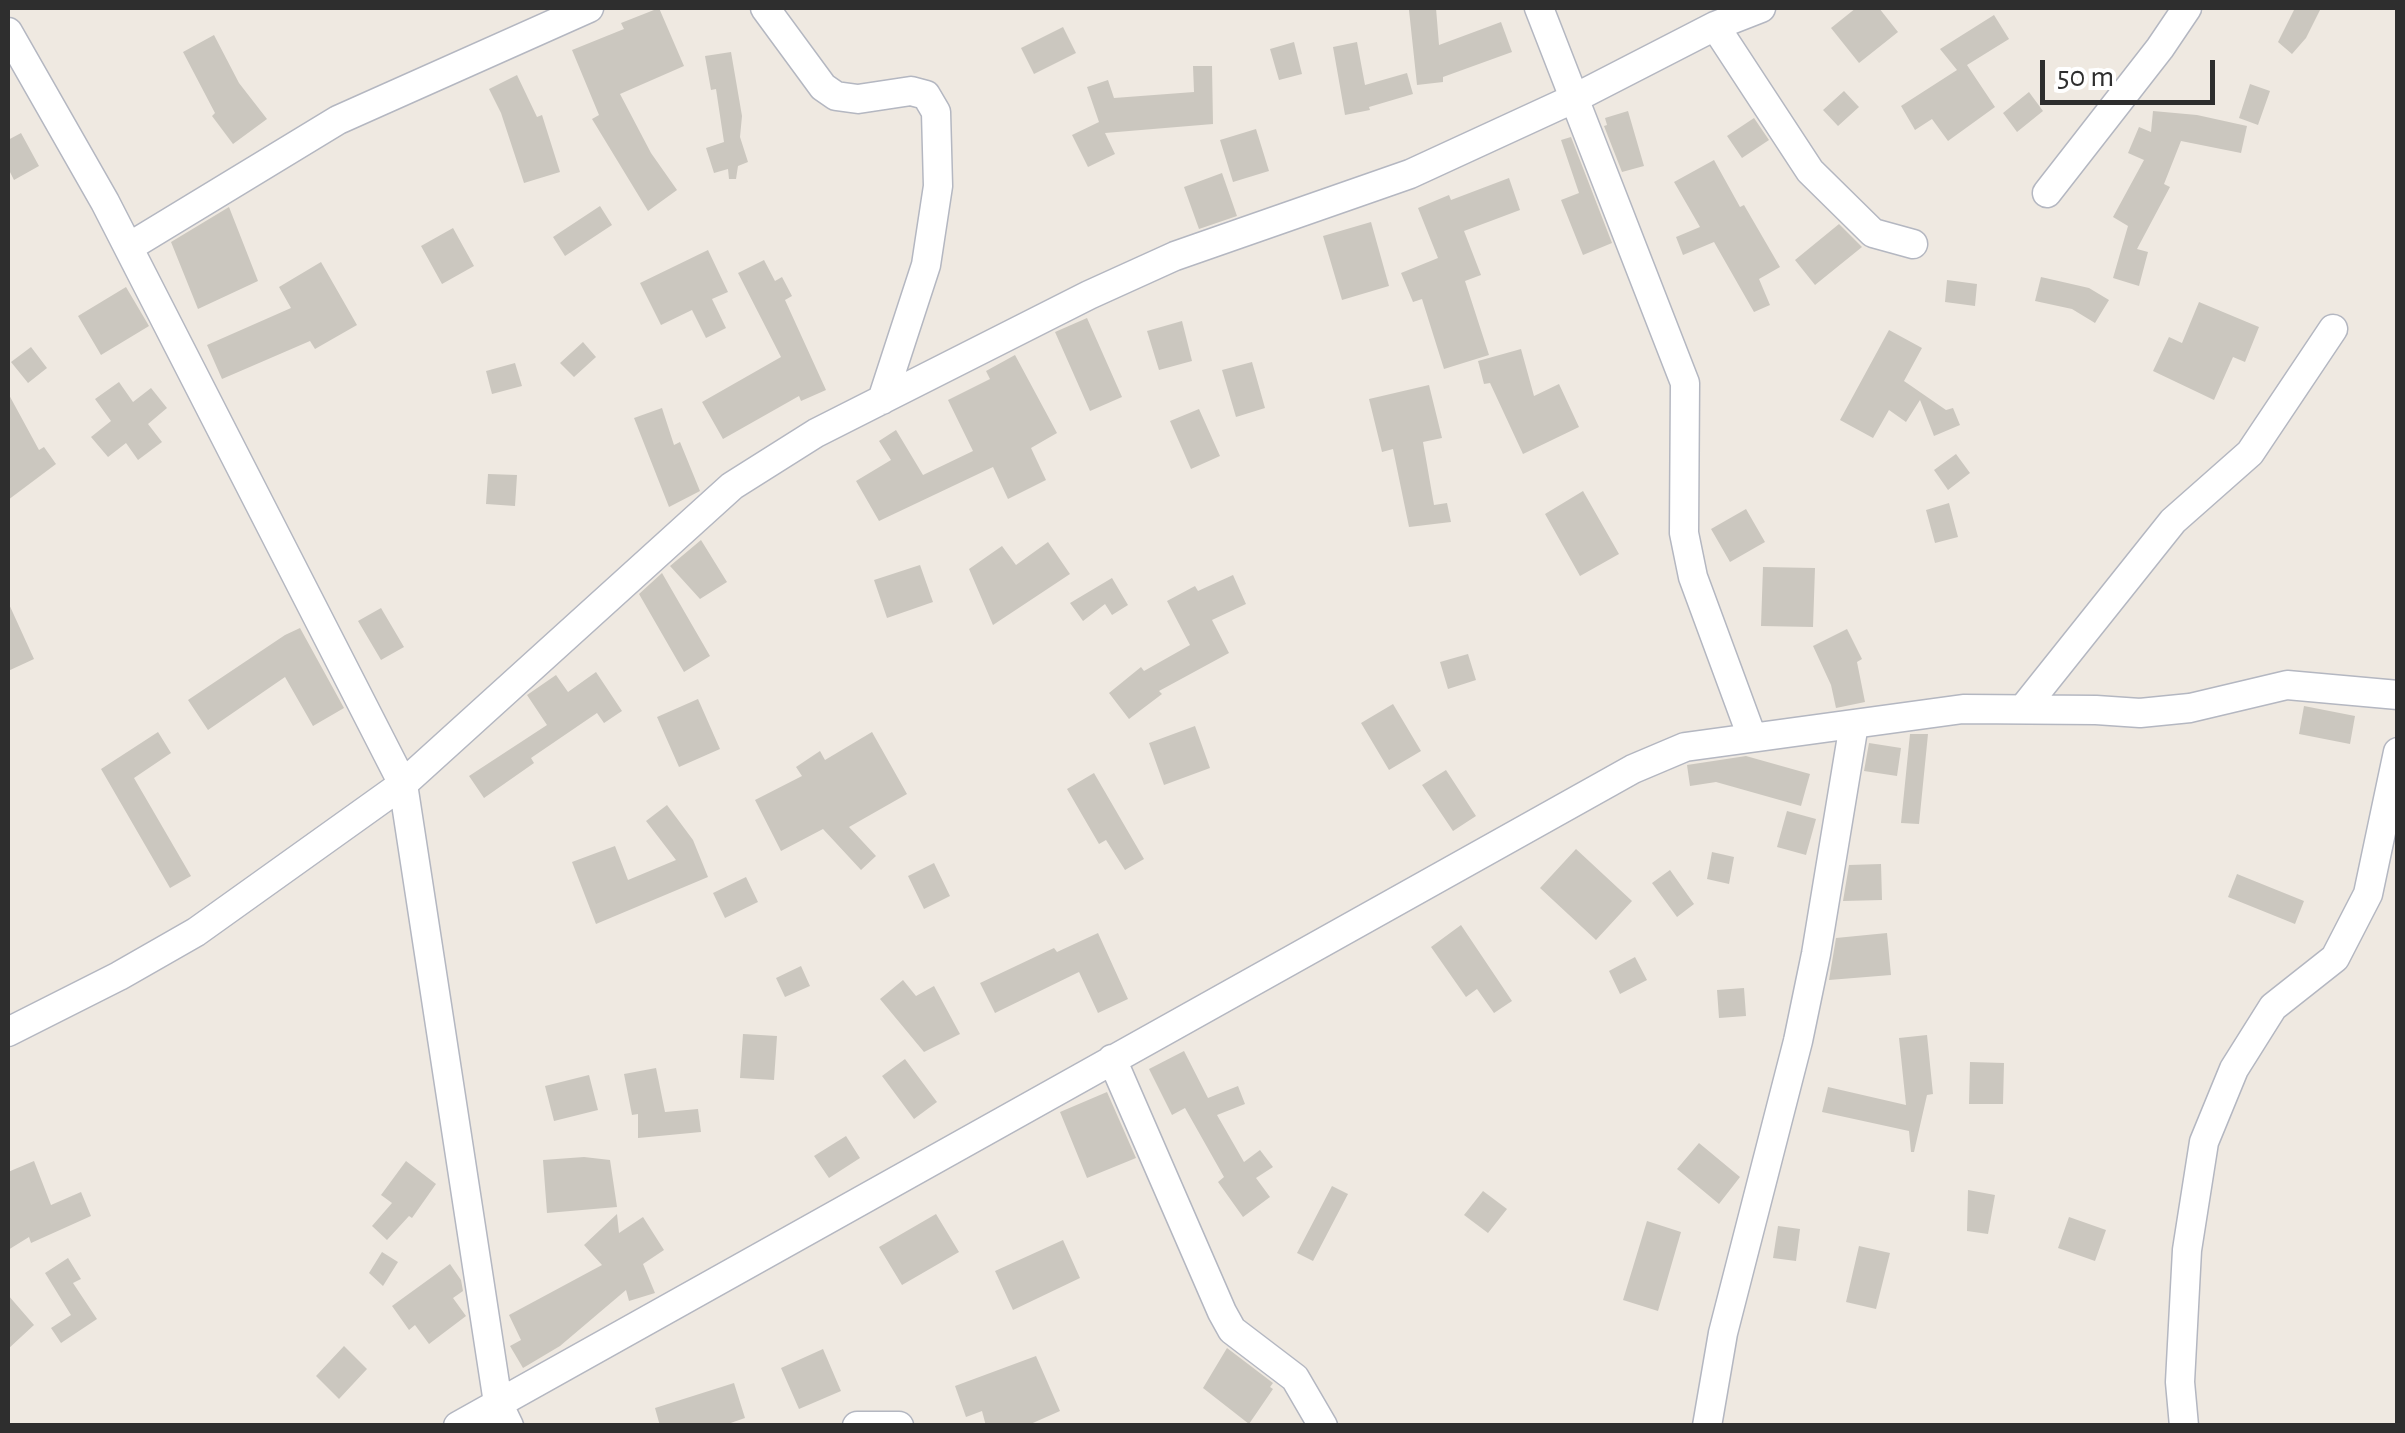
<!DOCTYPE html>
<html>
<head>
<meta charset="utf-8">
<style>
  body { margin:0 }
  #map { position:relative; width:2405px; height:1433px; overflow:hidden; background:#efe9e1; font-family:"Alegreya Sans",sans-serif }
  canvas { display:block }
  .frame { position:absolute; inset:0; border:10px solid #2e2e2e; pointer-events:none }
  .scale { position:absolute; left:2040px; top:60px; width:175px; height:45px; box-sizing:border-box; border:5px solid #2e2e2e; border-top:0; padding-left:12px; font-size:30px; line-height:35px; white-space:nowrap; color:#2e2e2e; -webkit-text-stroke:8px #fff; paint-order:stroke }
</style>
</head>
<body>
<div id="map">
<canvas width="2405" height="1433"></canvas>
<div class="frame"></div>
<div class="scale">50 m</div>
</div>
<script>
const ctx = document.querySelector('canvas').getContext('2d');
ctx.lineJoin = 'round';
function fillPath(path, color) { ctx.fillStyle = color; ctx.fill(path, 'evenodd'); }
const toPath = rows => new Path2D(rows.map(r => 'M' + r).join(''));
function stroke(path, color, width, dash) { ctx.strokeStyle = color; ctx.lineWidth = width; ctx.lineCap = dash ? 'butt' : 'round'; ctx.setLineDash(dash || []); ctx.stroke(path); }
const building = toPath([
  [659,8,684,66,620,94,651,153,677,190,648,211,592,119,599,115,572,50,624,29,621,23],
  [1436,8,1439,45,1501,22,1512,52,1443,77,1443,82,1417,85,1409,10],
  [1856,8,1879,8,1898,32,1859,63,1831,28],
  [2295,8,2321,8,2306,38,2292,54,2278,42],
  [1994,15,2009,39,1967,65,1995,107,1948,141,1932,119,1915,130,1901,106,1957,70,1940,49],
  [1063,27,1076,53,1034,74,1021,48],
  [214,35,239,83,267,119,233,144,212,116,215,113,183,52],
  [1294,42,1302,74,1279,80,1270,49],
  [1357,42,1365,85,1407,73,1413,94,1369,107,1370,110,1345,115,1333,47],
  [731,52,742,116,740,137,748,162,738,166,736,179,729,179,728,169,714,173,706,148,724,142,716,89,711,90,705,56],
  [1193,66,1212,66,1213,124,1105,133,1115,154,1088,167,1072,135,1099,122,1087,87,1108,80,1114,98,1194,92],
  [517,75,537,117,542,115,560,172,524,183,501,113,489,89],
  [2250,84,2270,91,2258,125,2239,118],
  [1844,91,1859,107,1838,126,1823,110],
  [2029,92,2043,111,2017,132,2003,113],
  [1628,111,1644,166,1622,172,1604,126,1607,125,1605,118],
  [2153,111,2197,115,2247,126,2241,153,2181,141,2164,184,2170,187,2137,249,2148,252,2139,286,2113,278,2128,226,2113,217,2144,160,2128,153,2139,127,2151,132],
  [1754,118,1769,140,1742,158,1727,136],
  [1256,129,1269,171,1233,182,1220,140],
  [21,133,39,166,14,180,8,168,8,140],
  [1571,137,1612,243,1583,255,1561,200,1579,193,1561,140],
  [1714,160,1740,207,1744,205,1780,267,1759,279,1770,305,1754,312,1714,242,1683,255,1676,237,1700,227,1674,182],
  [1222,173,1237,216,1199,229,1184,187],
  [1509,178,1520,210,1464,231,1481,275,1465,281,1489,355,1444,369,1422,299,1413,302,1401,273,1438,258,1418,208,1449,195,1451,200],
  [600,206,612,225,565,256,553,237],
  [229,207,258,281,198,309,171,242],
  [1371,222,1389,286,1342,300,1323,236],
  [1839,224,1862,247,1815,285,1795,260],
  [453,228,474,266,442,284,421,246],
  [708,250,728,292,712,299,726,328,706,338,692,310,661,325,640,283],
  [764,260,775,281,782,277,792,296,785,300,826,390,801,401,799,396,723,439,702,402,781,357,738,273],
  [321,262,357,325,315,349,310,341,222,379,207,345,291,308,279,287],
  [2041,277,2089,288,2109,300,2095,323,2072,309,2035,301],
  [1947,280,1977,284,1975,306,1945,302],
  [126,287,149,326,101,355,78,316],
  [2199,302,2259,327,2245,362,2233,357,2214,400,2153,371,2169,337,2182,343],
  [1087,318,1122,397,1090,411,1055,332],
  [1182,321,1192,361,1159,370,1147,331],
  [1889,330,1922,348,1904,381,1946,410,1953,408,1960,425,1934,436,1920,400,1906,422,1889,410,1873,438,1840,420],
  [583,342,596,357,574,377,560,363],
  [31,347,47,368,28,383,11,362],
  [1521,349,1534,396,1559,384,1579,427,1523,454,1490,383,1484,384,1478,361],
  [1015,355,1057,433,1031,448,1046,480,1008,499,993,467,879,521,856,481,891,460,879,441,896,430,923,475,973,451,948,400,990,379,986,371],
  [1252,362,1265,408,1236,417,1222,370],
  [515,363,522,386,492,394,486,371],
  [119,382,133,402,151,388,167,408,148,424,162,442,138,460,126,443,108,457,91,437,111,421,95,399],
  [1429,385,1442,438,1423,442,1434,505,1447,503,1451,522,1409,527,1393,449,1382,452,1369,399],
  [8,393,39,450,44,447,56,464,8,500],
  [662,408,674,445,680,442,700,491,669,507,634,418],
  [1199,409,1220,456,1191,469,1170,421],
  [1956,454,1970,473,1948,490,1934,470],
  [488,474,517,475,515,506,486,504],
  [1583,491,1619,554,1580,576,1545,514],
  [1949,503,1958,537,1935,543,1926,510],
  [1746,509,1765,542,1730,562,1711,529],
  [701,540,727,582,700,599,670,566],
  [1048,542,1070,574,993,625,969,569,1002,546,1016,565],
  [920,565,933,602,887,618,874,580],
  [1763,567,1815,568,1813,627,1761,626],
  [662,573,710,656,684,672,639,594],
  [1233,575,1246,604,1212,620,1229,653,1159,691,1162,694,1129,719,1109,693,1141,667,1144,671,1190,645,1167,601,1195,586,1198,591],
  [1112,578,1128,605,1112,615,1105,604,1083,621,1070,603],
  [8,602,34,659,8,671],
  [381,608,404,647,381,660,358,621],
  [300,628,344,708,313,726,285,677,208,730,188,700,285,635],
  [1847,629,1862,659,1857,662,1865,702,1836,708,1831,685,1813,646],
  [1468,654,1476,680,1448,689,1440,662],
  [596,672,622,711,604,723,597,713,531,758,534,763,484,798,469,776,547,725,527,695,556,675,568,692],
  [698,699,720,749,679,767,657,717],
  [1393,704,1421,751,1389,770,1361,723],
  [2304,706,2355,716,2350,744,2299,734],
  [1195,726,1210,768,1164,785,1149,743],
  [158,732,171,753,134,778,191,876,170,888,101,769],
  [872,732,907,794,849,827,876,856,861,870,823,829,781,851,755,800,802,776,796,767,820,751,825,760],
  [1910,734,1928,734,1919,824,1901,823],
  [1869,743,1901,748,1897,776,1864,771],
  [1746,756,1810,774,1801,806,1716,782,1690,786,1687,765],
  [1446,770,1476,816,1453,831,1422,785],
  [1094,773,1144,859,1125,870,1106,840,1099,844,1067,789],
  [667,805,693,840,708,877,596,924,572,862,615,846,628,880,676,860,646,821],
  [1787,811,1816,819,1806,855,1777,847],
  [1576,849,1632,901,1596,940,1540,888],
  [1712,852,1734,857,1729,884,1707,879],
  [934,863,950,896,924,909,908,876],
  [1881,864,1882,900,1843,901,1849,865],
  [1670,870,1694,904,1677,917,1652,883],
  [2237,874,2304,901,2295,924,2228,897],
  [746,877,758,902,725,918,713,893],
  [1461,925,1512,1001,1494,1013,1477,989,1466,997,1431,947],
  [1098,933,1128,999,1098,1013,1079,972,995,1013,980,983,1054,948,1057,952],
  [1887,933,1891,975,1829,980,1836,938],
  [1635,957,1647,980,1620,994,1609,971],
  [801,966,810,986,785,997,776,978],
  [903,980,916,996,934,986,960,1034,924,1052,880,999],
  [1744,988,1746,1016,1719,1018,1717,990],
  [743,1034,777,1036,774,1080,740,1078],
  [1927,1035,1933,1094,1927,1095,1914,1152,1911,1152,1909,1131,1822,1112,1828,1087,1906,1105,1899,1038],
  [1184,1051,1208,1098,1238,1086,1245,1104,1217,1115,1244,1162,1260,1150,1273,1167,1256,1178,1270,1197,1243,1217,1218,1182,1224,1177,1185,1108,1172,1115,1149,1069],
  [905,1059,937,1102,914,1119,882,1076],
  [1970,1062,2004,1063,2003,1104,1969,1104],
  [656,1068,665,1112,698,1109,701,1132,638,1138,638,1114,632,1115,624,1074],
  [589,1075,598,1110,554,1121,545,1086],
  [1107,1092,1136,1158,1087,1178,1060,1112],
  [846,1136,860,1158,829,1178,814,1156],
  [1699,1143,1740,1177,1719,1204,1677,1169],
  [584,1157,610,1160,617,1207,547,1213,543,1160],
  [34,1161,51,1205,81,1192,91,1216,31,1243,29,1237,8,1250,8,1172],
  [406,1161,436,1184,412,1218,409,1216,387,1240,372,1226,392,1203,381,1195],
  [1332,1186,1348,1194,1313,1261,1297,1253],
  [1968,1190,1995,1195,1988,1234,1967,1231],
  [1483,1191,1507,1209,1488,1233,1464,1215],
  [617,1214,619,1233,643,1217,664,1250,643,1264,655,1293,629,1301,626,1290,560,1346,523,1368,510,1346,521,1340,509,1315,602,1265,584,1245],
  [936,1214,959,1252,902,1285,879,1247],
  [2069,1217,2106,1230,2095,1261,2058,1248],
  [1647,1221,1681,1232,1658,1311,1623,1300],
  [1778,1226,1800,1229,1796,1261,1773,1258],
  [1063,1240,1080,1278,1013,1310,995,1271],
  [1859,1246,1890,1253,1876,1309,1846,1302],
  [382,1252,398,1262,383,1286,369,1273],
  [68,1258,81,1279,73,1283,97,1319,61,1343,51,1328,71,1315,45,1273],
  [450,1264,461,1280,463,1291,453,1298,466,1316,429,1344,415,1325,409,1330,392,1306],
  [8,1295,34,1325,8,1349],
  [344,1346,367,1369,339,1399,316,1376],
  [1227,1348,1273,1383,1270,1387,1273,1389,1249,1424,1203,1388],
  [823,1349,841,1391,799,1409,781,1368],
  [1036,1356,1060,1411,1026,1426,986,1426,982,1411,966,1417,955,1386],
  [734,1383,745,1418,722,1426,660,1426,655,1408]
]);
const minor = toPath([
  [765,8,823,87,836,96,858,99,911,91,926,95,936,112,938,186,926,265,882,400],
  [1539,8,1685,383,1684,533,1693,577,1752,737],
  [1715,26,1810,171,1873,233,1913,244],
  [8,32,105,202,403,784,498,1403,509,1426],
  [2047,193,2160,48,2187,8],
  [129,247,338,120,589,8],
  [2023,709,2173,521,2250,453,2333,329],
  [8,1032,119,976,196,932,403,784,732,486,816,433,1089,295,1175,256,1410,174,1575,98,1715,26,1761,8],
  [1112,1059,1222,1312,1232,1330,1295,1378,1323,1426],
  [458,1426,1633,769,1685,747,1963,709,2096,710,2140,713,2190,708,2287,685,2398,695],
  [857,1426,899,1426],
  [1707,1426,1723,1333,1798,1041,1816,954,1854,724],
  [2184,1426,2180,1382,2187,1250,2204,1142,2234,1069,2273,1007,2335,958,2368,894,2398,752]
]);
fillPath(building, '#cbc7bf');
stroke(minor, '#b4b7c1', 31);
stroke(minor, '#fff', 28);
</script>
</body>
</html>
